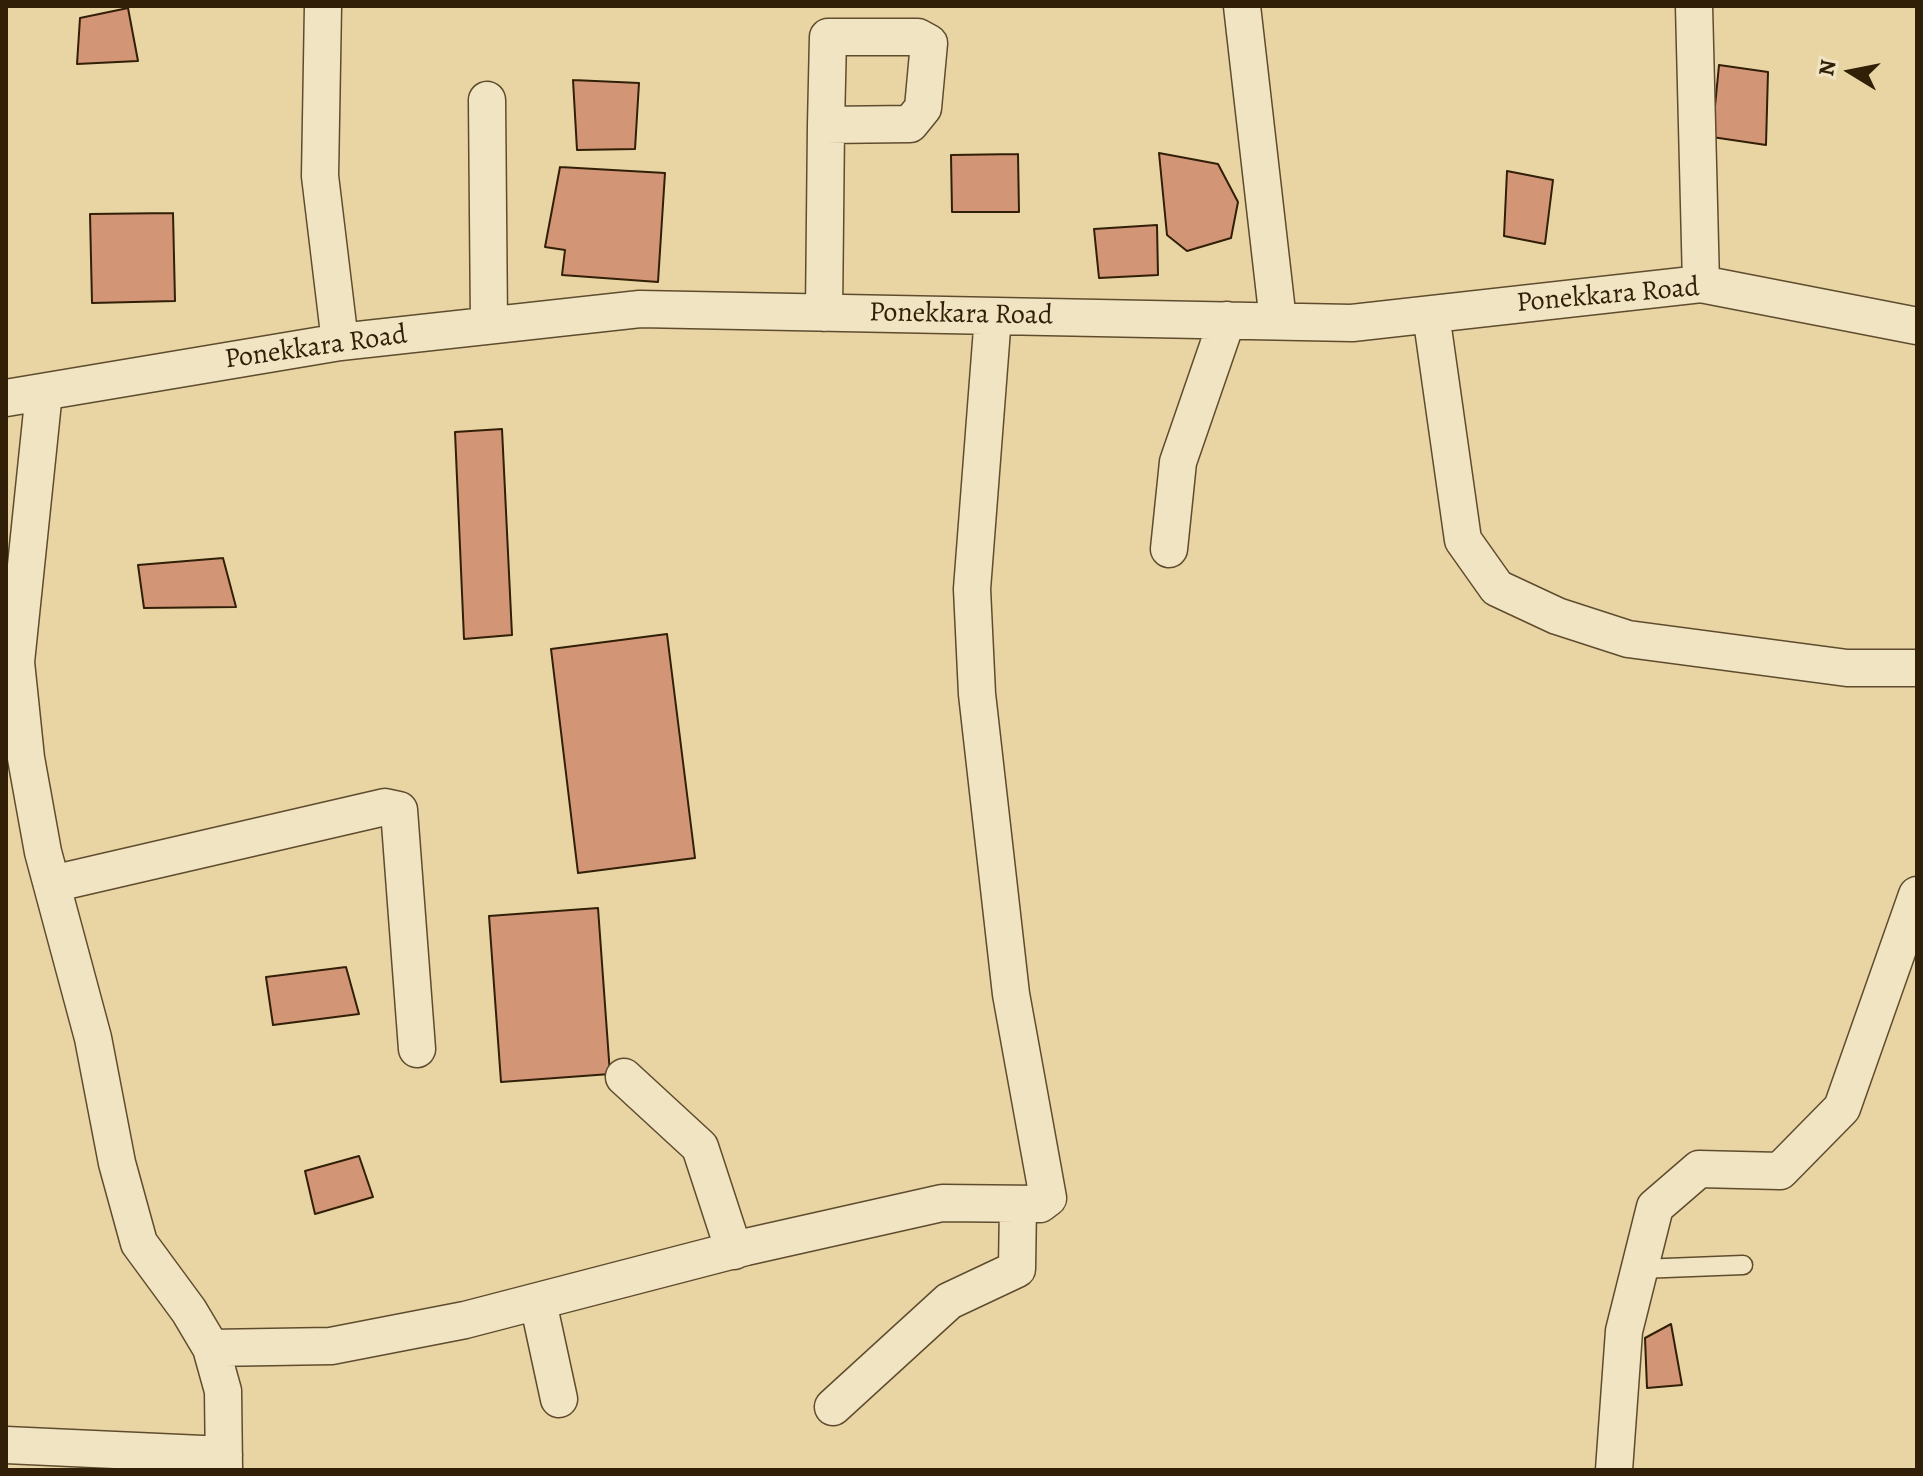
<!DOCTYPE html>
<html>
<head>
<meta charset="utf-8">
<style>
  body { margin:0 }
  #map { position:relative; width:1923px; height:1476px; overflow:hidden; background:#e8d5a3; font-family:Alegreya,serif }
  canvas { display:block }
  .frame { position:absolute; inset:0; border:8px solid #311f07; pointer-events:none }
  .north { position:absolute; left:1811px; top:32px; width:80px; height:80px; -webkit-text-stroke:6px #f0e4c3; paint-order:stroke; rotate:280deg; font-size:22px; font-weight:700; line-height:32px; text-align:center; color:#311f07 }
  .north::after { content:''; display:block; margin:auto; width:28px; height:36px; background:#311f07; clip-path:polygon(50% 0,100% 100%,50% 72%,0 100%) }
</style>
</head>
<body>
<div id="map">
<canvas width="1923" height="1476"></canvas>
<div class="frame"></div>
<div class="north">N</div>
</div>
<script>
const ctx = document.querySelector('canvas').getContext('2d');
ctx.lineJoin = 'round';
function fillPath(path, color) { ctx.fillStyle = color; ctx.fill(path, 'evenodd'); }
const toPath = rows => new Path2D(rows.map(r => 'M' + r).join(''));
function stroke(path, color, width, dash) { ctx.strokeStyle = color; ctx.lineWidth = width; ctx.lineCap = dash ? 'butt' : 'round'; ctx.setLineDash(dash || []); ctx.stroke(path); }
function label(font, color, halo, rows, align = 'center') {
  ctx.font = font + ' Alegreya,serif'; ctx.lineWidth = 6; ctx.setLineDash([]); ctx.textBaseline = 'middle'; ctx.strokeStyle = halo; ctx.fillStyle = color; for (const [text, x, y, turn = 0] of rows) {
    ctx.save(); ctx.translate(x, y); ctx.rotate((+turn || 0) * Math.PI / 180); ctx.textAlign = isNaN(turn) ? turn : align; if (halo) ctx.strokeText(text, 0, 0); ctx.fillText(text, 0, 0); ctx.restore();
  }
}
const building = toPath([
  [128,8,138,61,77,64,80,18,128,8],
  [1719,65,1768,72,1766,145,1712,137,1719,65],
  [573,80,639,83,635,149,577,150,573,80],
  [1159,153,1218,164,1238,202,1231,238,1187,251,1167,235,1159,153],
  [1018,154,1019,212,952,212,951,155,1018,154],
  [560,167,665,173,658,282,562,275,565,250,545,247,560,167],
  [1507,171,1553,180,1545,244,1504,236,1507,171],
  [173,213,175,301,92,303,90,214,173,213],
  [1157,225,1158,275,1099,278,1094,229,1157,225],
  [502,429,512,635,464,639,455,432,502,429],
  [223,558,236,607,144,608,138,565,223,558],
  [667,634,695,858,578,873,551,649,667,634],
  [598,908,610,1074,501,1082,489,916,598,908],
  [346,967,359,1014,273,1025,266,977,346,967],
  [359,1156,373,1197,315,1214,305,1171,359,1156],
  [1671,1324,1682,1385,1647,1388,1645,1338,1671,1324]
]);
const service = toPath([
  [1640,1269,1743,1265]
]);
const minor = toPath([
  [323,6,320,176,340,342],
  [1242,6,1278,321],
  [1694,6,1701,284],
  [487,100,489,325],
  [824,313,826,125,910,124,923,108,929,43,918,37,828,37,826,125],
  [1431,314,1463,540,1497,588,1557,616,1628,639,1847,668,1917,668],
  [44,392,16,662,26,758,43,852,93,1038,117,1163,139,1243,189,1311,211,1348,223,1391,224,1470],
  [6,398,340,342,640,309,1352,323,1701,284,1917,326],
  [1169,549,1178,462,1227,320],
  [52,884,385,807,399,810,417,1049],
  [624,1077,700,1147,734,1251],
  [538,1302,559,1399],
  [211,1348,331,1346,465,1320,746,1247,942,1203,1040,1204,1048,1198,1011,994,977,694,972,589,993,316],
  [833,1407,949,1301,1017,1269,1018,1204],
  [6,1445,224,1455],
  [1614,1470,1624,1331,1655,1207,1699,1169,1780,1171,1842,1108,1917,895]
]);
const streetNames = [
  ["Ponekkara Road",1608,296,-5],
  ["Ponekkara Road",961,315,1],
  ["Ponekkara Road",316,348,-8]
];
fillPath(building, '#d29576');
stroke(building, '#311f07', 2);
stroke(service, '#5f4c2e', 21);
stroke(minor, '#5f4c2e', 39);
stroke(service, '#f0e4c3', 18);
stroke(minor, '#f0e4c3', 36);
label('28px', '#311f07', '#f0e4c3', streetNames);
</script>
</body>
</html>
